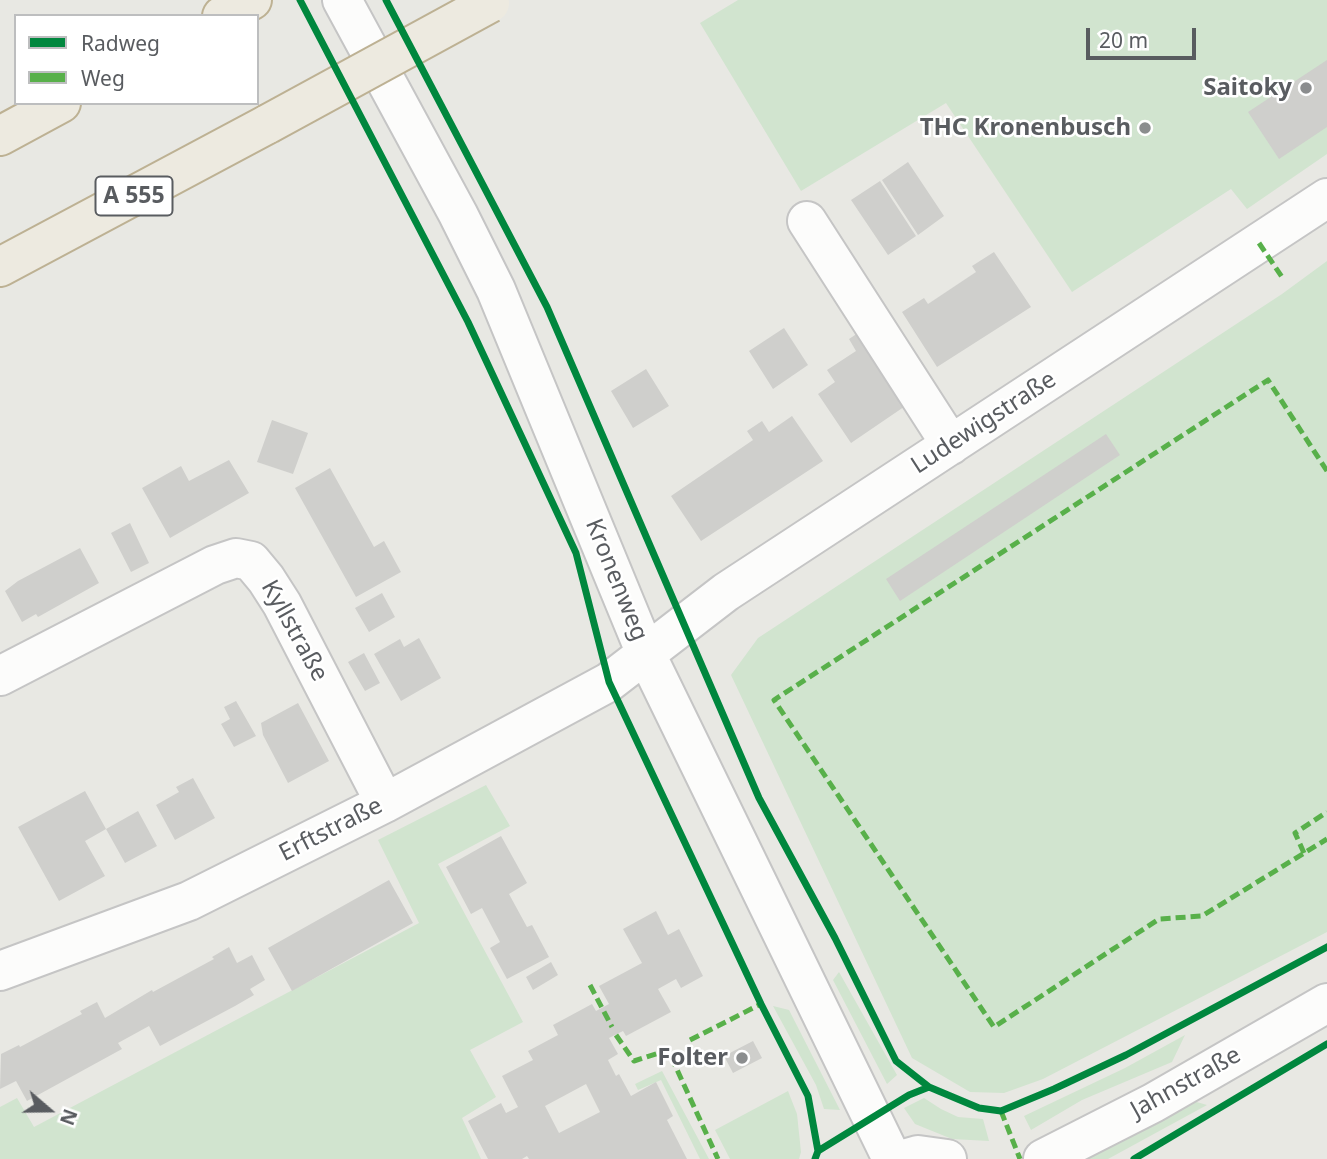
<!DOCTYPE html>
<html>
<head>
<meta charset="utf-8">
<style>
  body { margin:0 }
  #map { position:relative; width:1327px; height:1159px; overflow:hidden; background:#e8e8e3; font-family:"Noto Sans",sans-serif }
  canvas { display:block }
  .legend { position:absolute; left:14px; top:14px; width:245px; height:91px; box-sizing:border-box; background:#fff; border:2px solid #bdbebf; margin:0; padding:9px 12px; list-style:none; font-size:21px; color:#595c60 }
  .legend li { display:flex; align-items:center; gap:14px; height:35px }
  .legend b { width:35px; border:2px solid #bdbebf }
  .north { position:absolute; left:14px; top:1075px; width:70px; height:70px; -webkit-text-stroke:5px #fff; paint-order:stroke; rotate:110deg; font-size:19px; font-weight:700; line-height:28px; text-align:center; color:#595c60 }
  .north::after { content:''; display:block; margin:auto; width:24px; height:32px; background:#595c60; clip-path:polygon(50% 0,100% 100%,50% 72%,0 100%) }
  .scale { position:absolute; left:1086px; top:28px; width:110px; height:32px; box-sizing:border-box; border:4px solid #595c60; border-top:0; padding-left:9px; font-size:21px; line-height:24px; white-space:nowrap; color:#595c60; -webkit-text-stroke:5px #fff; paint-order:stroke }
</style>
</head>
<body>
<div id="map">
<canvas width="1327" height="1159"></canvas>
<ul class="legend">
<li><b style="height:9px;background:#00873e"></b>Radweg</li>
<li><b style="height:9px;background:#58b04a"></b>Weg</li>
</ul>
<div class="north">N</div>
<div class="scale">20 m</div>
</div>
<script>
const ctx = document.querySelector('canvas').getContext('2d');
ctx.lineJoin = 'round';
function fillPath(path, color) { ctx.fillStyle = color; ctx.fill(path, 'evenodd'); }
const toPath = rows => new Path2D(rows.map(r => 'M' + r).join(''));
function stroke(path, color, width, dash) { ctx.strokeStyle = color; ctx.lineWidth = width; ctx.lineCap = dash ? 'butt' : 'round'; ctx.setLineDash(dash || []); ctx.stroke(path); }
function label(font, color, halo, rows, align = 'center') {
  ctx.font = font + ' "Noto Sans",sans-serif'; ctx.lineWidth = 5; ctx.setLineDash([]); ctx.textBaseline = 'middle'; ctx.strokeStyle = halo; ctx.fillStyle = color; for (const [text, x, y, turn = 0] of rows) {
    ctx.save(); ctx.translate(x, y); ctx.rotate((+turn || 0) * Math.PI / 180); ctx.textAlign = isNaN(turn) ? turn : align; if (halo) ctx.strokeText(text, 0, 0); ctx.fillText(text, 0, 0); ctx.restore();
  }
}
const green = toPath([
  [738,0,1327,0,1327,154,1247,209,1231,189,1072,292,946,103,801,191,700,23],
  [1327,261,1327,932,1043,1079,1004,1093,970,1092,912,1058,731,675,758,638,1282,294],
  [486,785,510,826,438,864,523,1022,470,1050,496,1097,462,1118,481,1159,0,1159,0,1107,17,1098,34,1127,419,923,378,840],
  [839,972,897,1075,887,1084,833,980],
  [773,1006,789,1010,840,1110,824,1109,816,1085],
  [1185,1035,1172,1062,1082,1100,1031,1130,1024,1116,1125,1068],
  [662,1071,709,1159,700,1159,661,1080,638,1090,635,1084],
  [788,1091,797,1114,801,1152,799,1159,730,1159,715,1130],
  [924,1098,941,1109,958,1117,983,1119,989,1141,952,1139,915,1124,904,1108],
  [1193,1101,1207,1105,1108,1159,1085,1159]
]);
const building = toPath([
  [1327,60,1327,127,1279,159,1248,112],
  [908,162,944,216,918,235,882,180],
  [880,181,916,236,888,255,851,200],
  [994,252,1031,307,937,367,902,312,924,298,928,304,976,272,972,266],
  [867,327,917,398,851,443,818,394,835,382,827,370,856,351,849,339],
  [784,328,808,365,773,389,749,351],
  [646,369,669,406,633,428,611,391],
  [792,416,823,461,701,541,671,496,753,440,747,431,762,421,769,432],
  [272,420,308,433,293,474,257,462],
  [1106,434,1120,455,900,601,886,579],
  [229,460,249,493,170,538,142,488,181,466,189,481],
  [330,468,374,547,384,541,401,572,356,597,295,488],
  [130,523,149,563,131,572,111,533],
  [80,548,99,583,38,617,36,614,22,622,5,591,18,581],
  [382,593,395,617,369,632,355,608],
  [419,638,441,678,401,701,374,654,400,639,404,647],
  [364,653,380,683,365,691,348,662],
  [236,701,256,736,234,747,221,724,230,719,224,707],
  [298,703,329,761,288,783,263,735,261,723],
  [193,778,215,818,175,840,156,805,179,792,176,787],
  [85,791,106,829,85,841,105,876,59,901,18,827],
  [138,811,157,846,125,863,106,829],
  [501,836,527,883,509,894,527,927,532,925,549,957,507,979,490,948,500,942,482,908,471,914,446,867],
  [389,880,413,923,292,991,268,948],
  [656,911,668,935,679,929,703,976,681,988,676,979,658,989,671,1012,626,1036,623,1031,609,1038,618,1054,608,1060,616,1076,619,1074,631,1096,656,1082,673,1116,667,1120,687,1159,529,1159,527,1156,522,1159,488,1159,468,1121,501,1103,506,1113,518,1107,502,1076,533,1060,528,1051,558,1035,553,1025,592,1004,596,1011,609,1004,599,986,642,963,623,929],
  [586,1084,600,1112,559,1133,545,1106],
  [229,947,237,963,252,955,265,980,250,989,254,995,235,1006,160,1046,149,1026,118,1043,122,1049,27,1101,16,1081,0,1089,1,1054,19,1045,20,1047,82,1014,80,1011,97,1002,105,1018,152,990,153,992,214,959,212,957],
  [551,962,558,975,533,990,526,977],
  [753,1041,762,1058,733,1073,724,1056]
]);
const minor = toPath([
  [342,0,458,214,496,290,646,654,892,1159],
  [807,221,951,445],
  [0,676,215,565,236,558,251,561,266,579,282,604,385,803],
  [0,971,189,901,385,803,609,682,726,592,1327,198],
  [904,1159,918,1155,947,1159],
  [1043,1159,1153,1103,1327,1003]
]);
const highway = toPath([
  [222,16,252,0],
  [0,136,61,103],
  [0,267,268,124]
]);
const highwayBridge = toPath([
  [268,124,490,3]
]);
const quiet = toPath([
  [1259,243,1282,277],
  [1327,471,1268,380,774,700,994,1027,1159,919,1202,916,1327,839],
  [1304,853,1295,833,1327,812],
  [590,985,612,1027],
  [616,1035,634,1061,668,1050,718,1159],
  [690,1040,761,1004],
  [1001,1111,1020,1159]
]);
const cycleway = toPath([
  [300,0,468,322,576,553,609,682,761,1004,808,1096,818,1151],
  [386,0,547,307,759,798,835,938,896,1061,929,1087],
  [815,1159,818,1151,909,1095,929,1087,979,1108,1001,1111,1054,1089,1126,1055,1327,947],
  [1134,1159,1327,1044]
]);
const markers = [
  [1306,88,7,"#8b8d8e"],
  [1145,128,7,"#8b8d8e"],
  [742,1058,7,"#8b8d8e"]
];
const shields = [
  [134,196,77]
];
const shieldNames = [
  ["A 555",134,196]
];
const poiNames = [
  ["Saitoky",1292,88],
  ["THC Kronenbusch",1131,128],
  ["Folter",728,1058]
];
const streetNames = [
  ["Ludewigstraße",984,423,-33],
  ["Kronenweg",616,580,68],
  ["Kyllstraße",294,631,61],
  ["Erftstraße",331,830,-27],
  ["Jahnstraße",1186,1083,-29]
];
fillPath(green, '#d1e4cf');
fillPath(building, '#cfcfcc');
stroke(minor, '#c5c5c5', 42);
stroke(highway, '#bdb193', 42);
stroke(minor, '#fcfcfb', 38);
stroke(highway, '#edeae0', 38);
stroke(highwayBridge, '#bdb193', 42, []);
stroke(highwayBridge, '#edeae0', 38);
stroke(quiet, '#58b04a', 5, [10, 5]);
stroke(cycleway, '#00873e', 7);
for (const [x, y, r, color] of markers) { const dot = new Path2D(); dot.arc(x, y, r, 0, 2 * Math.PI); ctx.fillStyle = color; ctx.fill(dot); stroke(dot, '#fff', 2.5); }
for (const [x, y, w] of shields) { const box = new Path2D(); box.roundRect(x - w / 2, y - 19.5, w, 39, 5); ctx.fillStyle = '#fff'; ctx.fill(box); stroke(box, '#595c60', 2); }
label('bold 23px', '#595c60', null, shieldNames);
label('bold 24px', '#595c60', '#fff', poiNames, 'right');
label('24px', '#595c60', '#fff', streetNames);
</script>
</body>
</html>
